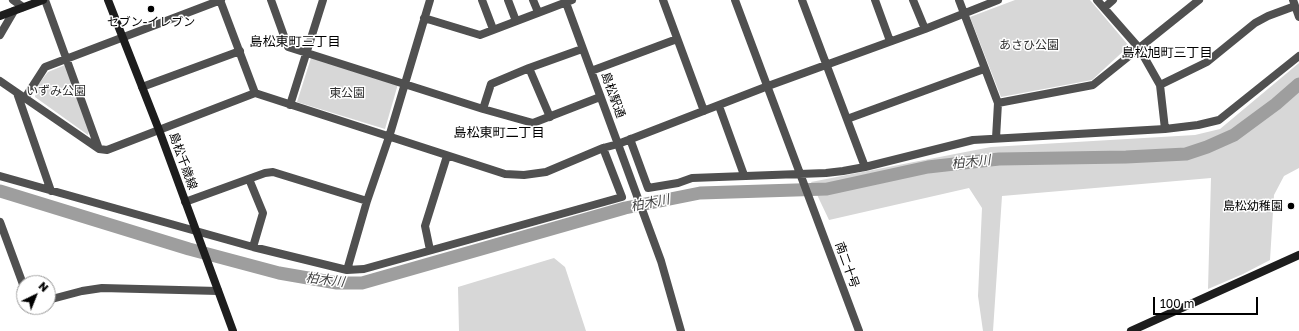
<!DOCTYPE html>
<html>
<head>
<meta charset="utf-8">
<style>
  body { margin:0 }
  #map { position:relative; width:1299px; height:331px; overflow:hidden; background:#fff; font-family:"Golos Text",sans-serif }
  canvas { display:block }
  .north { position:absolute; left:16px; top:275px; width:40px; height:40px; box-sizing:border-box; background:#fff; border:1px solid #999; border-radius:50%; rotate:43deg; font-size:11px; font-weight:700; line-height:16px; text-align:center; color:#000 }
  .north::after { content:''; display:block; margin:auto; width:14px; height:18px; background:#000; clip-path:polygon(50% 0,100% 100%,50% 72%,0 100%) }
  .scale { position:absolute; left:1153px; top:297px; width:105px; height:18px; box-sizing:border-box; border:2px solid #000; border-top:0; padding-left:5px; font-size:12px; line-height:14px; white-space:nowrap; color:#000; -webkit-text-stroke:3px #fff; paint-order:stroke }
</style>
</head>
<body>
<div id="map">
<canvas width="1299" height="331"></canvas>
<div class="north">N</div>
<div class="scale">100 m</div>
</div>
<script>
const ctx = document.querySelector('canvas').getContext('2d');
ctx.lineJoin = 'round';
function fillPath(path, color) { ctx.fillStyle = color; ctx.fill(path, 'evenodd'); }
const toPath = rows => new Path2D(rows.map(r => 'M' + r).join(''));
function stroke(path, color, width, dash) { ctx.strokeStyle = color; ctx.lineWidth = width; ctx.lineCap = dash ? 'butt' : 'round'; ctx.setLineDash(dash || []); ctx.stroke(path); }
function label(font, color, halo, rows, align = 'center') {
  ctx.font = font + ' "Golos Text","Noto Sans JP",sans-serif'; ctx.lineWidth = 3; ctx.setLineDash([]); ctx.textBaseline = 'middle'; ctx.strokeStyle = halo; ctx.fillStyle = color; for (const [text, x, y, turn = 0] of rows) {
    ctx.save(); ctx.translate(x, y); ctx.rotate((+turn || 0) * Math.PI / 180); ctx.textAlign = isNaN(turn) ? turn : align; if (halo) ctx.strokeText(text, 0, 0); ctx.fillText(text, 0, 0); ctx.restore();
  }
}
const green = toPath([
  [1015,0,1090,0,1129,46,1092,80,1001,97,970,17],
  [311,58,398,84,385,129,297,102],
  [1299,63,1299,168,1284,176,1274,195,1270,260,1243,274,1208,289,1211,178,1002,196,993,331,983,331,978,296,982,208,969,188,829,220,811,182,991,147,1195,135,1220,129],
  [65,65,89,130,88,135,35,97,37,86,48,72],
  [554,258,565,267,586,331,459,331,458,287]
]);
const river = toPath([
  [0,191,189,249,279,273,337,283,362,283,625,208,700,193,827,189,928,167,999,159,1126,157,1186,154,1207,147,1234,135,1276,104,1299,84]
]);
const street = toPath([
  [13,0,23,7],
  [45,0,99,149],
  [220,0,255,93],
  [271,0,288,47,483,109,533,123,600,97],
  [482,0,493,29],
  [508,0,516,21],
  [533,0,538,12],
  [565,0,661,261,681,331],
  [663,0,704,111],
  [735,0,859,331],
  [802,0,865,167],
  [875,0,890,41],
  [913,0,925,29],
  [959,0,998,103,996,138],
  [1097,0,1139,48,1160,85,1165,129],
  [1293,0,1299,17],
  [1104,8,1113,0],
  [424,18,480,35,572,0],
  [0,35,14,11],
  [529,68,550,117],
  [591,71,677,39],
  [0,81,99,149,107,150,255,93,505,174,524,175,546,172,603,148,618,144,768,86,925,29,998,0],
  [1160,85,1207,62,1255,23,1268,16,1295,6],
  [142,87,240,51],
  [17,93,51,191],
  [25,98,45,67,221,0],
  [998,103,1093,85,1199,0],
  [290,105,323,0],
  [719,106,744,175],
  [483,109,491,84,529,68,582,49],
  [847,119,984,69],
  [630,139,648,188,678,183,692,178,826,173,843,171,865,167,973,140,1165,129,1198,125,1219,120,1299,56],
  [0,176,253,247,347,270,364,269,622,197,603,148],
  [249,179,263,213,253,247],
  [185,202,265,173,273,172,367,201],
  [0,222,24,287],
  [430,250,425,226,447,156],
  [347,270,367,201,389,137,430,0],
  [48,300,82,291,102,288,218,291]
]);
const secondary = toPath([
  [108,0,159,130,233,331],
  [0,16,43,0],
  [1131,331,1299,255]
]);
const markers = [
  [151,9,4,"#000"],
  [1291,206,4,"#000"]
];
const poiNames = [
  ["セブン-イレブン",151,22],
  ["島松幼稚園",1283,206,"right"]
];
const parkNames = [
  ["あさひ公園",1029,45],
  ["いずみ公園",56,91],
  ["東公園",347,93]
];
const streetNames = [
  ["島松駅通",613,95,70],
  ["島松千歳線",183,161,70],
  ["南二十号",847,265,70]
];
const neighbourhoodNames = [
  ["島松東町三丁目",295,42],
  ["島松旭町三丁目",1167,53],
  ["島松東町二丁目",499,133]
];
const waterNames = [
  ["柏木川",971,162,-6],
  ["柏木川",650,203,-11],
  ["柏木川",325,280,7]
];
fillPath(green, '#d7d7d7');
stroke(river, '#9e9e9e', 13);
stroke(street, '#505050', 8);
stroke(secondary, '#1d1d1d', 8);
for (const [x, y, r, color] of markers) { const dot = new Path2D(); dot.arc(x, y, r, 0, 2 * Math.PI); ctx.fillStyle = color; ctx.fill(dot); stroke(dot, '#fff', 1.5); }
label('12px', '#000', '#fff', poiNames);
label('12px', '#2e2e2e', '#fff', parkNames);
label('12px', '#000', '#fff', streetNames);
label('13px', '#000', '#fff', neighbourhoodNames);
label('italic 13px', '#3f3f3f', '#fff', waterNames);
</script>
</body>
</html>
